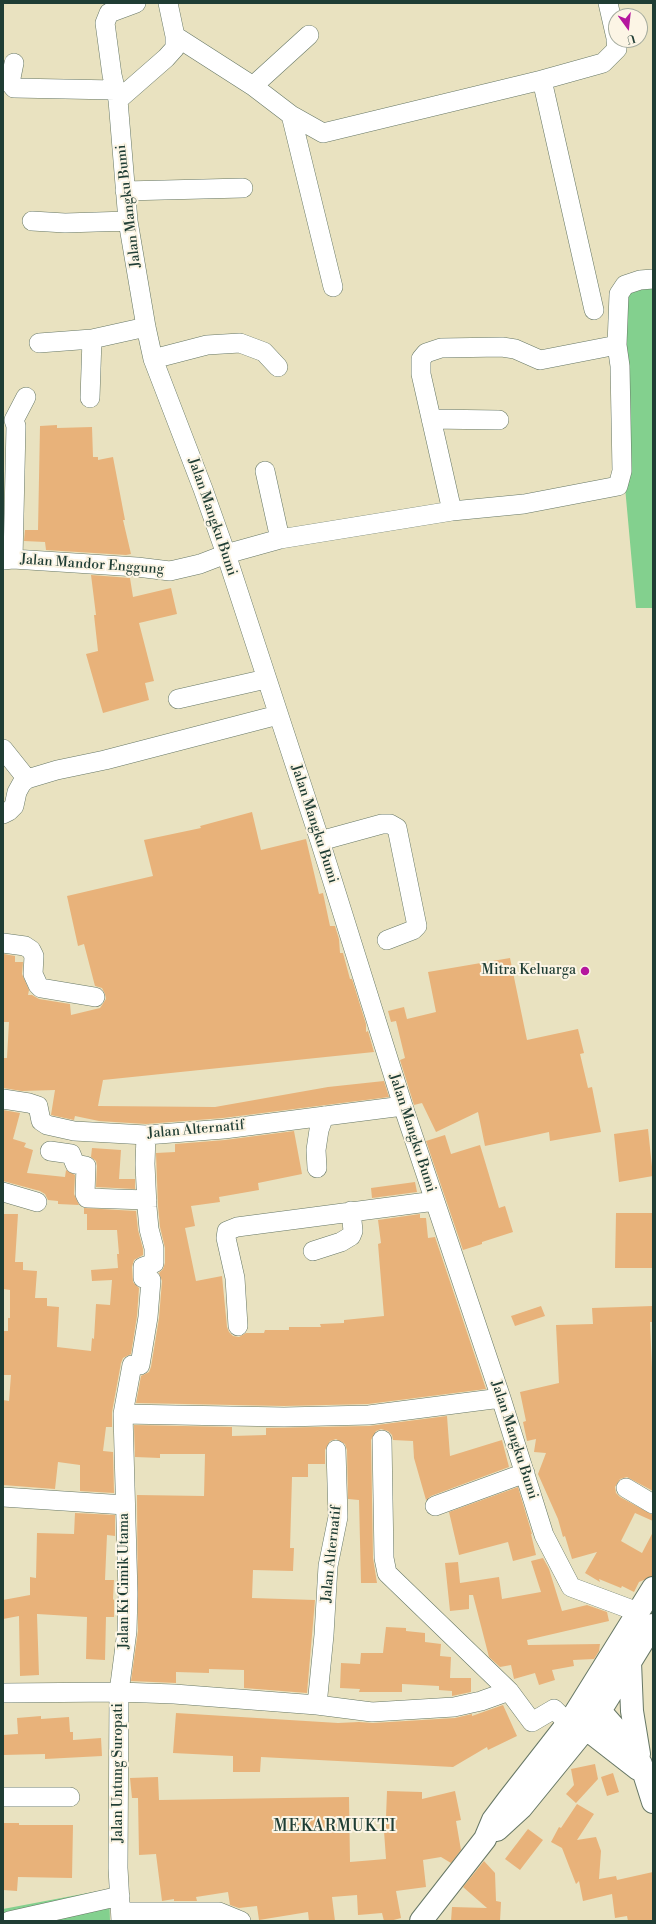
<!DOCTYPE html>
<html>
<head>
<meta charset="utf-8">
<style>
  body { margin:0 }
  #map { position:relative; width:656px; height:1924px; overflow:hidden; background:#e9e2c0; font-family:"Libre Bodoni",serif }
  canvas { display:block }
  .frame { position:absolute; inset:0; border:4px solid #1f3d34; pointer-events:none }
  .north { position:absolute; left:608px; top:8px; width:40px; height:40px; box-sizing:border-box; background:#fcf5e5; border:1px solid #a4ab9e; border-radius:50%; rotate:165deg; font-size:11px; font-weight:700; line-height:16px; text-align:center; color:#1f3d34 }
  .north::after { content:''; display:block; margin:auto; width:14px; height:18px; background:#b5179e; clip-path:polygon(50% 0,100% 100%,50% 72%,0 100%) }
</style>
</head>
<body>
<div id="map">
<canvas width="656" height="1924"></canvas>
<div class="frame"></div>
<div class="north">U</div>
</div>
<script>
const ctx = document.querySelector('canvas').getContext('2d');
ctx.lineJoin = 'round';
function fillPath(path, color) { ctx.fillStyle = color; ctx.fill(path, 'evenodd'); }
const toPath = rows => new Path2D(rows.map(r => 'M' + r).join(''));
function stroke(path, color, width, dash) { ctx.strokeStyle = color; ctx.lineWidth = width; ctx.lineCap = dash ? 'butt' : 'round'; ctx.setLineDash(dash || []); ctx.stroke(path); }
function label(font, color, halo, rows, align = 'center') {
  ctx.font = font + ' "Libre Bodoni",serif'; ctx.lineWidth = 4; ctx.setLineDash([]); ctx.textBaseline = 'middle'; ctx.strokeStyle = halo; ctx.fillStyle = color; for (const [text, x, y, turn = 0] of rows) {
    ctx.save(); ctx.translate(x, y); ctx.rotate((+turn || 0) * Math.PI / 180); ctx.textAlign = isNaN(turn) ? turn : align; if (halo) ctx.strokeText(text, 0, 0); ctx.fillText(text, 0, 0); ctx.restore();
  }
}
const green = toPath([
  [617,286,653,287,653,608,636,608,612,344],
  [109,1889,110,1921,3,1921,3,1909]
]);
const building = toPath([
  [57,425,57,428,92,427,93,457,98,457,98,460,113,457,125,520,123,520,131,554,126,555,46,550,45,542,24,541,25,530,38,530,40,426],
  [91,575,130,578,133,597,171,588,177,614,139,623,154,681,145,683,149,700,103,713,86,654,98,651,94,615,96,615],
  [252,812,261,850,306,839,319,894,323,893,330,926,335,926,339,939,340,953,343,953,350,979,352,979,366,1024,366,1032,368,1031,374,1052,103,1080,98,1106,215,1107,328,1087,384,1081,389,1097,223,1118,146,1124,99,1121,75,1116,74,1120,51,1115,55,1090,22,1091,3,1088,3,1058,7,1058,9,1022,3,1022,4,954,15,956,15,962,23,962,22,974,29,990,28,995,32,995,39,999,70,1004,71,1015,100,1008,106,999,105,994,102,988,95,986,84,944,78,946,67,896,153,876,144,840,201,828,200,826],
  [510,958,527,1040,578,1029,584,1053,580,1054,588,1088,592,1087,601,1132,550,1141,549,1132,485,1146,478,1112,436,1132,422,1103,414,1105,400,1060,405,1058,396,1021,391,1022,388,1011,404,1007,407,1019,436,1012,428,972],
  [3,1110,20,1113,13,1139,26,1143,24,1147,33,1150,27,1173,65,1177,66,1170,75,1175,74,1194,79,1205,58,1204,58,1201,48,1200,45,1194,40,1191,3,1181],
  [648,1129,653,1176,619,1182,614,1134],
  [294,1131,302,1174,258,1183,259,1190,219,1197,220,1202,191,1206,195,1226,185,1228,196,1281,222,1276,227,1327,229,1332,233,1336,239,1337,246,1333,264,1333,265,1330,289,1330,289,1327,321,1327,320,1324,344,1323,344,1320,384,1316,378,1244,381,1243,378,1220,420,1214,420,1218,426,1218,428,1238,435,1237,486,1389,368,1404,284,1406,136,1403,141,1376,149,1372,151,1367,159,1318,162,1281,159,1273,163,1269,165,1263,165,1248,160,1227,158,1206,156,1153,175,1152,175,1144,225,1140],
  [445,1135,451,1154,480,1145,499,1208,505,1206,513,1232,482,1242,482,1244,463,1250,426,1141],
  [92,1148,121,1150,119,1179,135,1179,135,1189,96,1187,97,1166,96,1161,91,1157],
  [415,1182,417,1192,372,1198,371,1188],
  [84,1208,136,1211,138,1230,143,1249,143,1255,134,1260,132,1267,133,1282,139,1288,137,1316,131,1354,123,1358,121,1363,112,1412,112,1427,106,1427,103,1451,113,1452,114,1493,80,1491,80,1465,58,1462,55,1489,3,1485,3,1400,9,1401,11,1375,3,1375,3,1331,8,1331,8,1318,10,1318,10,1290,3,1289,3,1214,18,1214,15,1262,23,1262,23,1270,37,1271,35,1298,47,1298,47,1306,59,1307,57,1347,91,1351,92,1338,94,1339,96,1304,110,1305,112,1280,92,1281,91,1270,118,1268,117,1254,119,1254,117,1230,87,1230,87,1214,84,1214],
  [616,1213,653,1213,653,1268,615,1268],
  [541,1306,545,1316,515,1326,511,1316],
  [653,1306,653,1322,650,1322,653,1391,653,1491,627,1477,620,1479,615,1487,616,1493,620,1497,653,1515,653,1521,635,1513,621,1541,642,1553,653,1532,653,1576,639,1582,634,1592,622,1586,621,1588,599,1579,600,1582,585,1573,597,1552,572,1559,565,1536,563,1537,558,1519,538,1474,546,1453,534,1452,536,1439,527,1441,523,1422,526,1421,520,1392,559,1383,556,1325,593,1324,592,1308],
  [447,1416,450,1456,502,1440,509,1467,431,1496,426,1500,414,1458,413,1441,393,1440,392,1435,388,1431,381,1429,376,1431,371,1440,373,1558,377,1583,361,1583,359,1500,348,1499,347,1450,345,1444,336,1439,330,1441,325,1450,325,1464,308,1464,308,1477,292,1477,290,1548,294,1548,293,1571,253,1570,252,1598,315,1600,307,1693,244,1688,244,1670,209,1669,209,1673,176,1672,176,1683,131,1681,138,1631,137,1495,204,1496,205,1454,160,1454,160,1458,135,1457,134,1425,232,1427,232,1436,266,1435,266,1428,369,1426],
  [518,1487,532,1534,531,1534,536,1555,513,1561,508,1542,459,1555,449,1512],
  [75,1513,115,1515,115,1536,107,1535,106,1557,105,1580,114,1580,113,1599,114,1600,114,1617,106,1617,105,1660,86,1659,87,1617,37,1614,39,1675,20,1676,19,1616,3,1619,3,1600,30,1595,30,1577,36,1578,37,1533,74,1534],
  [543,1558,549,1569,562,1611,587,1605,607,1612,609,1621,527,1640,528,1645,600,1644,599,1651,594,1659,573,1660,574,1666,552,1670,555,1680,539,1685,535,1673,514,1679,511,1665,500,1667,489,1657,473,1595,469,1595,469,1609,450,1611,445,1563,458,1562,460,1583,499,1577,502,1599,541,1592,531,1561],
  [386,1627,406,1628,406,1631,425,1633,425,1642,441,1644,440,1656,451,1657,450,1678,471,1678,471,1692,452,1696,452,1691,439,1690,439,1686,402,1684,402,1692,359,1692,360,1689,340,1688,341,1663,360,1664,361,1653,383,1653],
  [503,1705,517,1736,488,1750,487,1747,453,1767,261,1757,260,1772,233,1772,233,1756,173,1753,176,1713,338,1723,359,1722,373,1723,455,1718,472,1714,472,1716],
  [41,1716,41,1719,69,1717,70,1732,73,1732,73,1740,101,1738,102,1756,45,1759,45,1754,3,1755,3,1735,18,1734,17,1718],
  [595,1764,598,1779,576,1803,566,1794,574,1785,571,1769],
  [613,1773,619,1792,607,1796,601,1777],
  [158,1777,159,1800,349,1797,350,1862,386,1859,383,1817,386,1817,387,1791,422,1792,422,1799,455,1791,461,1820,456,1821,461,1850,451,1863,441,1857,423,1860,426,1887,396,1891,401,1918,390,1921,384,1921,382,1913,358,1915,357,1895,332,1897,335,1921,309,1921,308,1912,259,1920,257,1906,239,1908,230,1905,228,1892,196,1897,197,1901,174,1901,174,1899,162,1901,156,1854,139,1855,138,1798,132,1798,130,1778],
  [577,1804,594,1814,577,1840,596,1837,601,1851,599,1879,616,1876,617,1880,653,1872,653,1921,628,1921,627,1916,615,1918,612,1894,583,1901,579,1881,576,1884,562,1848,551,1842,559,1827,561,1828],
  [3,1823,19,1823,19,1825,73,1825,72,1878,18,1877,17,1891,3,1890],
  [528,1829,543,1840,520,1870,505,1859],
  [484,1861,495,1873,496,1901,501,1902,500,1921,451,1921,452,1907,487,1908,463,1887]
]);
const minor = toPath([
  [136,3,109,13,105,23,112,75,118,100,128,221,146,327,153,359,203,489,226,554,320,841,403,1106,501,1398,544,1535,571,1587,638,1612],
  [608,3,616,38],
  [175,36,253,86,309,35],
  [14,63,10,83,14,88,115,90],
  [542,80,603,63,617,49,616,40],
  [253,86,291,115,333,287],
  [118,100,166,58,175,48,175,36,168,3],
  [291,115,323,133,542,80,594,310],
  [125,191,243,188],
  [32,221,65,223,128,221],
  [39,343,92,339,146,327],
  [153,359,207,345,240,343,264,352,278,367],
  [90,398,92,339],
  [431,419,499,420],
  [265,471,280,539],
  [452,511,421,374,421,359,426,353,441,348,502,347,515,349,540,360,617,345],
  [13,559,16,426,14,420,26,397],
  [3,560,13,559,137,567,170,571,200,564,226,554,280,539,452,511,524,504,618,486,622,471,620,366,617,345,619,294,625,285,640,280,653,279],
  [178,699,266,679],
  [3,749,27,779],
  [3,814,9,811,14,806,17,792,22,783,27,779,57,770,105,760,278,715],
  [320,841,382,824,390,824,397,828,417,926,413,930,387,940],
  [3,943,25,946,31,950,34,956,33,974,38,985,41,988,95,997],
  [3,1099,29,1103,38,1106,41,1121,47,1125,74,1131,146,1135,224,1129,403,1106],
  [146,1135,145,1164,147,1207,149,1229,154,1248,154,1263,143,1267,143,1278,151,1280,148,1317,140,1365,132,1365,123,1414,128,1594,127,1631,119,1692,174,1694,317,1705,372,1712,454,1707,481,1701,509,1691],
  [50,1151,71,1154,75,1164,86,1166,85,1194,87,1198,147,1200],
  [317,1168,316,1150,319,1130,324,1116],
  [3,1192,37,1202],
  [313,1251,341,1242,351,1236,353,1231,351,1211],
  [238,1326,235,1278,226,1238,227,1231,237,1227,435,1201],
  [123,1414,284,1417,369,1415,501,1398],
  [382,1440,384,1558,387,1573,509,1691,532,1722,554,1709,568,1723],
  [626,1488,653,1504],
  [3,1497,125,1505],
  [435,1506,525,1473],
  [3,1693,119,1692,118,1868,121,1921],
  [317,1705,324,1635,328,1566,338,1517,336,1450],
  [3,1797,70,1797],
  [121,1912,219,1912,241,1921],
  [9,1921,120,1896]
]);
const major = toPath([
  [630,1662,632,1711,639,1754],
  [588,1702,600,1711,629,1744,641,1764,653,1802],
  [575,1720,638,1769],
  [497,1830,521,1808,600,1711,653,1625],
  [421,1921,485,1839,493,1820,508,1800,572,1718,653,1588]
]);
const markers = [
  [585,971,5,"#b5179e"]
];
const streetNames = [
  ["Jalan Mangku Bumi",129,206,-97],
  ["Jalan Mangku Bumi",212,517,71],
  ["Jalan Mandor Enggung",92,565,4],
  ["Jalan Mangku Bumi",314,824,72],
  ["Jalan Alternatif",196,1130,-5],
  ["Jalan Mangku Bumi",412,1133,72],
  ["Jalan Mangku Bumi",514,1440,72],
  ["Jalan Alternatif",332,1554,-84],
  ["Jalan Ki Cimik Utama",125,1581,-90],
  ["Jalan Untung Suropati",119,1773,-90]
];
const poiNames = [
  ["Mitra Keluarga",576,971]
];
const quarterNames = [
  ["MEKARMUKTI",335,1827]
];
fillPath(green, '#83d08e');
fillPath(building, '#e8b27a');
stroke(minor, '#667765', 20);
stroke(major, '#667765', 24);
stroke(minor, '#fff', 19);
stroke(major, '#fff', 22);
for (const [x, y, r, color] of markers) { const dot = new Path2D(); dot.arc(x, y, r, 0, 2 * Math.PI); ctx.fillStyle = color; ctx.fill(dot); stroke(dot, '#fcf5e5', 1.5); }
label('14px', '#1f3d34', '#fcf5e5', streetNames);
label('14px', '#1f3d34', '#fcf5e5', poiNames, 'right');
ctx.letterSpacing = '1px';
label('16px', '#1f3d34', '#fcf5e5', quarterNames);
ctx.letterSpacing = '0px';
</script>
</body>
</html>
